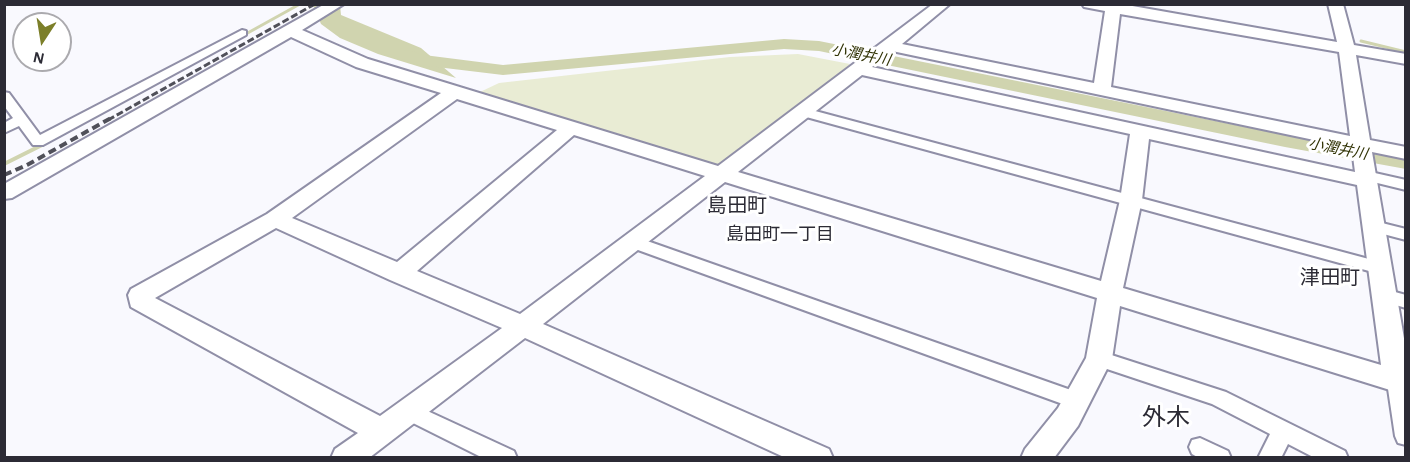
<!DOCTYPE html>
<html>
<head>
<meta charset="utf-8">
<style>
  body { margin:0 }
  #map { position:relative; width:1410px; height:462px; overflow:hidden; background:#f9f9fe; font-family:"Alegreya Sans",sans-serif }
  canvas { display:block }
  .frame { position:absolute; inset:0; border:6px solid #2c2b35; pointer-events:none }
  .north { position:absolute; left:12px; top:12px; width:60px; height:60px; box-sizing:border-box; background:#fff; border:2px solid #abaaae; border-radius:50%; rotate:192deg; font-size:16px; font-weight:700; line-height:24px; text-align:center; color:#2c2b35 }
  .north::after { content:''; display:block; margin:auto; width:21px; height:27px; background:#7c7f29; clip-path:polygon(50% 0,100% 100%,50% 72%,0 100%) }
</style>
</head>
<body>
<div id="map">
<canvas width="1410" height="462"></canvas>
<div class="frame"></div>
<div class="north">N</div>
</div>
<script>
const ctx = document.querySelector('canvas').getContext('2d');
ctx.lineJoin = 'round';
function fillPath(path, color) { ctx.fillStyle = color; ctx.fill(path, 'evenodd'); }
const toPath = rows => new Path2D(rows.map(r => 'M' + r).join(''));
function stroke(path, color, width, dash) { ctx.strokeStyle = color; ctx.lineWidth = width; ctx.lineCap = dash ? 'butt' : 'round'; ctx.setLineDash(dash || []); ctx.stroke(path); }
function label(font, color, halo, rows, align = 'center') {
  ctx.font = font + ' "Alegreya Sans","Noto Sans JP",sans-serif'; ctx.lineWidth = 6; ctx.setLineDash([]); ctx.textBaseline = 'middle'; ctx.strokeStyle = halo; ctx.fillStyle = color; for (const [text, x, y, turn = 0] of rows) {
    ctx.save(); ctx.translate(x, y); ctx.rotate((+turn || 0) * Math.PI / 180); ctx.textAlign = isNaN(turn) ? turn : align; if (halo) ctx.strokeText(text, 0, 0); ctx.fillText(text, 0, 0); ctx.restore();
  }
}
const green = toPath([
  [798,54,850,64,799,111,791,111,720,168,480,92,499,83,730,57]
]);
const water = toPath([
  [313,5,340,5,341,15,421,48,456,78,378,54,340,38,321,24]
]);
const streamFar1 = toPath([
  [1361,41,1406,52],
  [132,97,300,4]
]);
const stream = toPath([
  [4,164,44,144]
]);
const river = toPath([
  [784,39,819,41,1285,135,1406,156,1406,169,1285,147,819,51,784,49,503,75,420,65,402,59,399,55,402,51,408,50,424,55,503,65,784,39]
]);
const street = toPath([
  [242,30,246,31,246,35,43,145,33,145,19,126,4,133,4,123,13,118,4,106,4,92,9,93,40,135,242,30],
  [804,108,1380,262,1386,264,1389,268,1386,272,1380,274,799,115,797,112,804,108],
  [1366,171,1406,180,1406,190,1361,179,1358,176,1361,173,1366,171],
  [1374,221,1406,229,1406,240,1368,230,1366,226,1368,222,1374,221],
  [633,236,1085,395,1088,401,1085,407,1078,410,1071,407,627,246,625,242,627,238,633,236],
  [1384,289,1406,295,1406,308,1378,300,1375,295,1378,290,1384,289],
  [1099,351,1226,392,1345,451,1348,458,1315,458,1288,444,1281,458,1258,458,1270,434,1212,404,1092,364,1089,359,1092,354,1099,351],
  [1397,374,1406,379,1406,445,1398,443,1395,436,1387,382,1390,376,1397,374],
  [408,402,514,451,517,458,483,458,401,417,398,411,401,405,408,402],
  [1200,438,1228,451,1231,458,1199,458,1192,454,1189,447,1192,440,1200,438]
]);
const secondary = toPath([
  [325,4,344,4,302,30,368,59,718,166,933,4,950,4,902,44,1094,83,1105,11,1084,7,1082,4,1121,4,1337,42,1328,4,1343,4,1354,45,1406,54,1406,64,1356,55,1370,140,1406,147,1406,159,1372,152,1406,350,1406,395,1120,306,1112,359,1078,426,1054,458,1021,458,1025,449,1058,408,1086,358,1097,298,725,182,543,324,829,449,833,458,786,458,525,338,369,458,331,458,335,449,358,433,131,307,128,295,131,289,267,214,441,93,356,67,291,37,12,198,4,199,4,184,325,4],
  [1120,14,1339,52,1350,136,1111,87,1120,14],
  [892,51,1352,148,1355,172,872,67,892,51],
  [862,75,1130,134,1120,200,1101,281,738,172,862,75],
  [457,99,557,130,397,262,292,218,457,99],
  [574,135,705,176,520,314,417,271,574,135],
  [1149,139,1357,185,1381,365,1123,288,1142,200,1149,139],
  [276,228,390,280,502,328,380,416,155,298,276,228]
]);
const railFar1 = toPath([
  [108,120,315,4]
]);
const rail = toPath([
  [4,175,27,165,111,118]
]);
const farWaternames = [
  ["小潤井川",861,55,11],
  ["小潤井川",1338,149,11]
];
const neighbourhoodNames = [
  ["島田町一丁目",780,235]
];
const quarterNames = [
  ["島田町",737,206],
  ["津田町",1330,278]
];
const nearQuarternames = [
  ["外木",1166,418]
];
fillPath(green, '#e9ecd4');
fillPath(water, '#d0d4af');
stroke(streamFar1, '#d0d4af', 3);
stroke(stream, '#d0d4af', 4);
fillPath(river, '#d0d4af');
stroke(street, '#908fa7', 4);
stroke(secondary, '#908fa7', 4);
fillPath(street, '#fff');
fillPath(secondary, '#fff');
stroke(railFar1, '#505059', 3, [7, 3]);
stroke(rail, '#505059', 4, [8, 4.5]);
label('italic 15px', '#313305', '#fff', farWaternames);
label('18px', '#2c2b35', '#fff', neighbourhoodNames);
label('20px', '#2c2b35', '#fff', quarterNames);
label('24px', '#2c2b35', '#fff', nearQuarternames);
</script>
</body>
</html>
